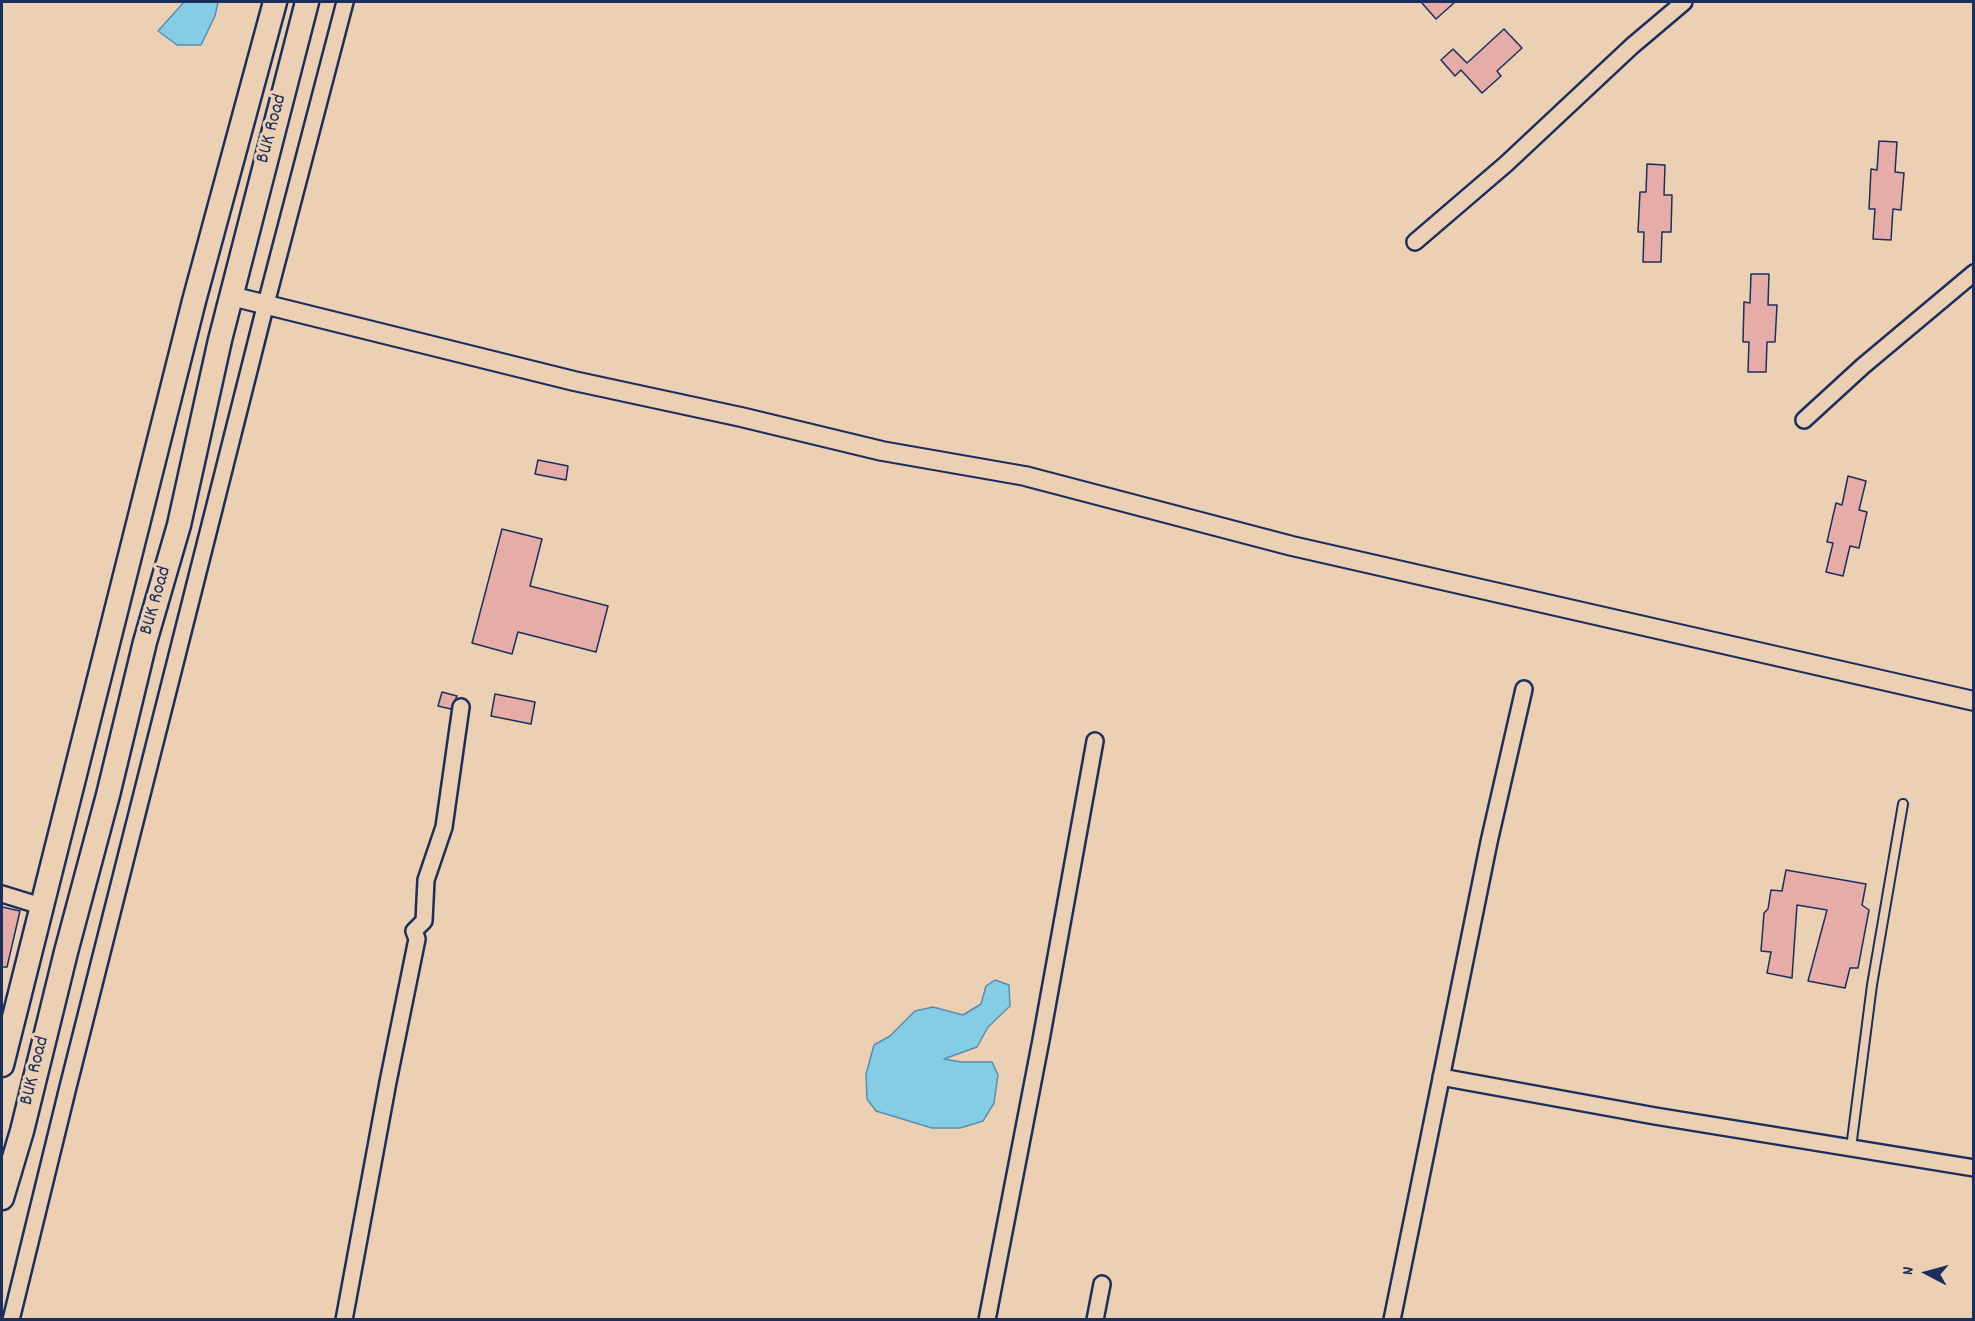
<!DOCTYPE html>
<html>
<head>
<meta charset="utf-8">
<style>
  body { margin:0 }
  #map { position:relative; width:1975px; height:1321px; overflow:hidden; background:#ecd0b3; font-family:Dekko,sans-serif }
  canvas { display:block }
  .frame { position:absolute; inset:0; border:3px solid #1b2f5e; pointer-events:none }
  .north { position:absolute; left:1897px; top:1243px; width:60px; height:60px; -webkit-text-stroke:4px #ecd0b3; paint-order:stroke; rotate:276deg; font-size:16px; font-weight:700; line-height:24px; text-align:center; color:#1b2f5e }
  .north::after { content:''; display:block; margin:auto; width:21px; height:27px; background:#1b2f5e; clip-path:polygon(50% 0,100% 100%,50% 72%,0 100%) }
</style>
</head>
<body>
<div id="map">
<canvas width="1975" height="1321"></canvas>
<div class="frame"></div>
<div class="north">N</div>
</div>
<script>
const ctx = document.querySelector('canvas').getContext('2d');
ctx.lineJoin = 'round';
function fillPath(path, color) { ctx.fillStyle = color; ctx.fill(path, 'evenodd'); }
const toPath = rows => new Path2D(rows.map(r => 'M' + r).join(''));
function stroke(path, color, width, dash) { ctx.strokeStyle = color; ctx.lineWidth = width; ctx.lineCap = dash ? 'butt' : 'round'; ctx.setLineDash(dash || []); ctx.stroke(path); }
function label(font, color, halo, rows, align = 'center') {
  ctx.font = font + ' Dekko,sans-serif'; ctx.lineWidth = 6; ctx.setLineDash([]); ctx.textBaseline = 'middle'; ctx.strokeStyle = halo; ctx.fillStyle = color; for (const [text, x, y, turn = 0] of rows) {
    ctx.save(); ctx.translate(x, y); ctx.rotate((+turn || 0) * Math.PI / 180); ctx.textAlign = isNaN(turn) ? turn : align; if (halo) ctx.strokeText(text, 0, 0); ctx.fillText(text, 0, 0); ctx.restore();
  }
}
const water = toPath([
  [184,2,218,2,215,16,201,45,177,45,158,31,184,2],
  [995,980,1009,985,1010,1006,988,1027,977,1047,944,1059,961,1062,992,1062,998,1075,994,1103,983,1121,960,1128,932,1128,876,1111,867,1099,866,1074,874,1045,890,1036,915,1011,933,1007,963,1015,981,1004,986,986,995,980]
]);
const building = toPath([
  [1421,2,1455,2,1436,19,1421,2],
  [1504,29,1522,48,1497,71,1501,76,1482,93,1461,70,1455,76,1441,60,1453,49,1467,63,1504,29],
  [1879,141,1897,142,1895,172,1904,173,1901,210,1893,209,1891,240,1873,239,1875,209,1869,209,1871,169,1877,170,1879,141],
  [1647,164,1665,165,1664,195,1672,195,1671,232,1662,232,1661,262,1643,262,1644,232,1638,232,1640,192,1646,192,1647,164],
  [1751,274,1769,274,1768,305,1777,305,1775,342,1767,342,1766,372,1748,372,1749,342,1743,342,1744,302,1750,303,1751,274],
  [538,460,568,466,566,480,535,474,538,460],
  [1848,476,1866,481,1859,510,1867,512,1859,548,1850,546,1843,576,1826,572,1833,543,1827,542,1836,503,1842,505,1848,476],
  [502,529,542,539,530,586,608,606,596,652,518,632,512,654,472,643,502,529],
  [442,692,457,696,451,709,438,706,442,692],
  [495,694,535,702,531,724,491,716,495,694],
  [1786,870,1866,884,1862,905,1869,910,1858,968,1850,968,1845,988,1808,981,1827,910,1797,905,1792,978,1767,973,1771,952,1761,951,1764,913,1768,909,1771,890,1782,891,1786,870],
  [2,907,20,911,7,967,2,967,2,907]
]);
const service = toPath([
  [1851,1148,1872,985,1903,804]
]);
const minor = toPath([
  [1415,242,1506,164,1632,46,1684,2],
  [1804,420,1863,366,1974,273],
  [2,894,41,906],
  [1441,1077,1655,1116,1974,1168],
  [11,1320,68,1087,262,319,345,2],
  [344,1320,388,1082,417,939,414,931,424,921,426,880,444,827,461,707],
  [987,1320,1041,1040,1095,741],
  [1095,1320,1102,1284],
  [1392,1320,1489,842,1524,689]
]);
const tertiary = toPath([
  [231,296,574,381,741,417,882,451,1025,476,1292,546,1974,701]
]);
const primary = toPath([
  [2,1065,194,301,275,2],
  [2,1198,22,1131,66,952,108,795,145,642,179,525,220,340,307,2]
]);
const streetNames = [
  ["BUK Road",273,129,-75],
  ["BUK Road",157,601,-74],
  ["BUK Road",36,1071,-76]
];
fillPath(water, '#84cde5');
stroke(water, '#5a8eaf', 1.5);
fillPath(building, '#e6aca7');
stroke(building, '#1b2f5e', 1.5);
stroke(service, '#1b2f5e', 12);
stroke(minor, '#1b2f5e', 20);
stroke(tertiary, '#1b2f5e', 22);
stroke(primary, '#1b2f5e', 27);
stroke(service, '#ecd0b3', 8);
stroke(minor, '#ecd0b3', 15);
stroke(tertiary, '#ecd0b3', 18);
stroke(primary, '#ecd0b3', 22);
label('20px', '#1b2f5e', '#ecd0b3', streetNames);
</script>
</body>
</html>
